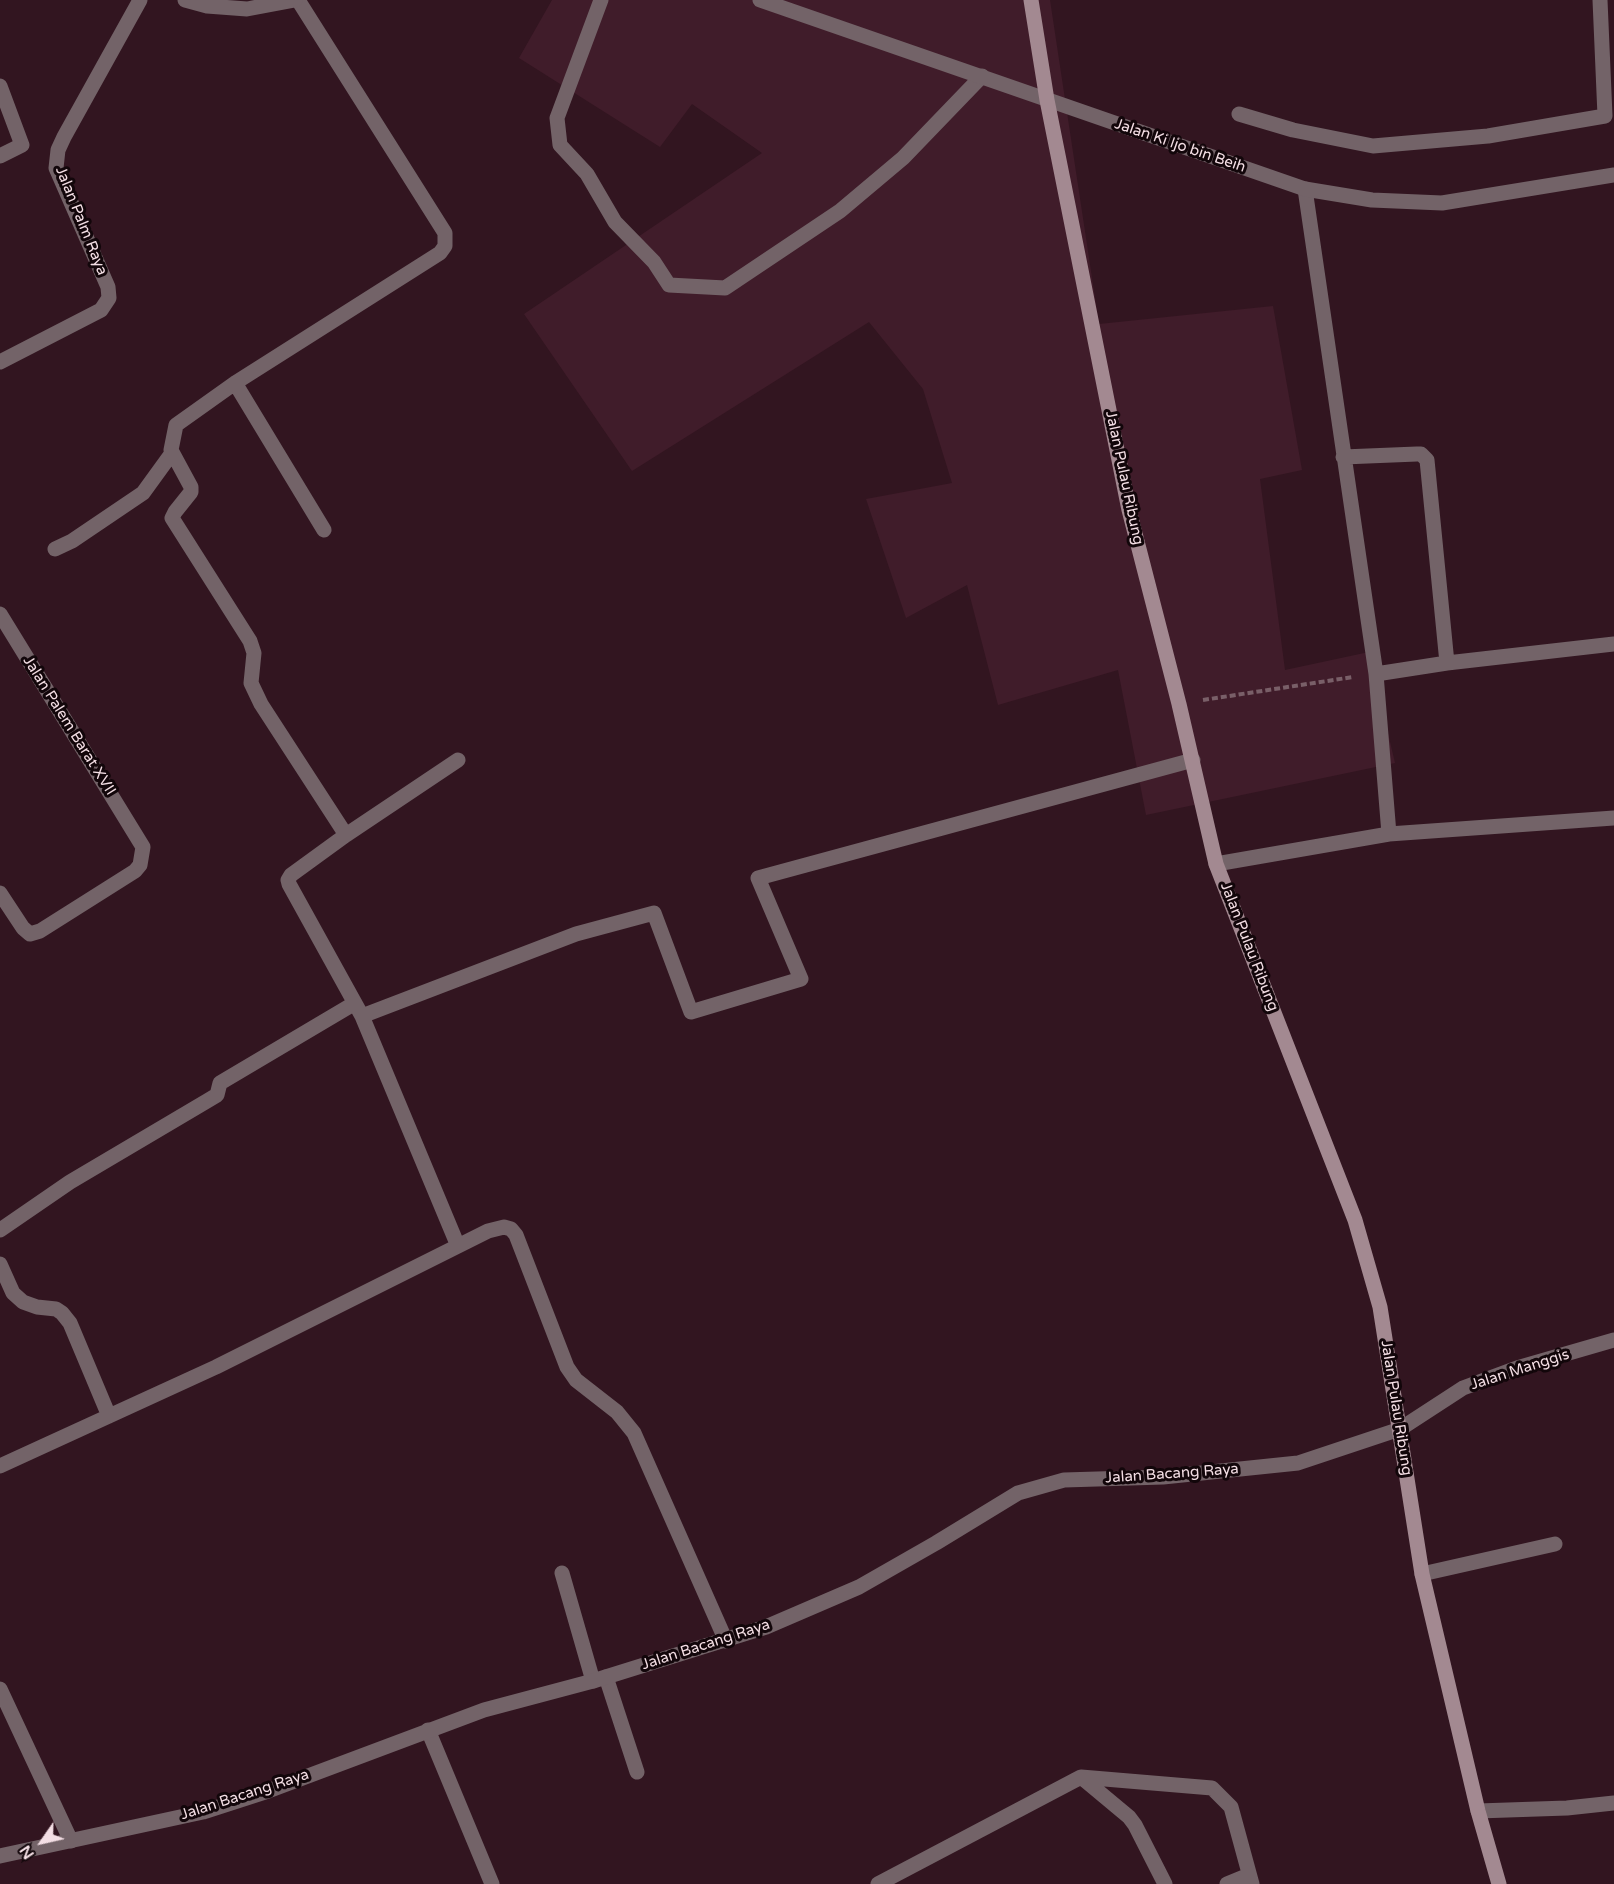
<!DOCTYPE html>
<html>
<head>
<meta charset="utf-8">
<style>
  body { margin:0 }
  #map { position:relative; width:1614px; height:1884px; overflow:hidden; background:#321520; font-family:"Varela Round",sans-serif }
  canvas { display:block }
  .north { position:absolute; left:12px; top:1812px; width:60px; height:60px; -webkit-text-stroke:4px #12060a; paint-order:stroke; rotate:236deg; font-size:16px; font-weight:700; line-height:24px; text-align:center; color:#f3dee4 }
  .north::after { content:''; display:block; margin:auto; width:21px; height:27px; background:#f3dee4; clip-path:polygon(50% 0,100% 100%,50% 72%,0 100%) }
</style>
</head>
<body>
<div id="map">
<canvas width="1614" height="1884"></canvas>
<div class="north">N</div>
</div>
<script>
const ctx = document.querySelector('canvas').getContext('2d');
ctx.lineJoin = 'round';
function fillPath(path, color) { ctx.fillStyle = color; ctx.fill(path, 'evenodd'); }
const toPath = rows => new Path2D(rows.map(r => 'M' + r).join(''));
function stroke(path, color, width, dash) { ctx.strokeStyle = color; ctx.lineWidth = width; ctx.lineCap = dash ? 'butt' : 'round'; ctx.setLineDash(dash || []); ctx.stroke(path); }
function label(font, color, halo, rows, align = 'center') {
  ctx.font = font + ' "Varela Round",sans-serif'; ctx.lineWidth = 6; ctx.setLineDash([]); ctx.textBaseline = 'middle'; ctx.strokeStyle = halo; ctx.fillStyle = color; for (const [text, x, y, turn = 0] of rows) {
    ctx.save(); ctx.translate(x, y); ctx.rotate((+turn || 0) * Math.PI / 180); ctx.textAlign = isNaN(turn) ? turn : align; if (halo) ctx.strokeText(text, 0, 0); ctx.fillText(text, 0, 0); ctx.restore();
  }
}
const built = toPath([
  [552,0,1050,0,1099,324,1273,306,1302,470,1260,479,1285,670,1369,652,1395,763,1146,815,1118,670,998,705,967,585,906,618,866,499,952,483,923,389,869,322,632,471,524,314,762,153,692,104,660,147,519,58]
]);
const path = toPath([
  [1203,700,1353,677]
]);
const service = toPath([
  [601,0,557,118,560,145,587,174,615,222,654,262,669,285,725,288,840,211,903,158,982,76]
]);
const minor = toPath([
  [298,0,445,233,445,246,440,253,235,383,176,425,171,450,191,487,191,492,175,512,172,518,250,641,254,653,251,683,261,704,346,835,291,875,288,880,289,884,362,1016,458,1246],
  [0,86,22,145,0,156],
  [1239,114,1293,130,1373,146,1488,136,1605,116,1600,0],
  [1305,189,1376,674,1389,834],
  [235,383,324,530],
  [1343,457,1417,454,1421,454,1427,460,1447,663],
  [55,549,72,541,143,493,172,453],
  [0,614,143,847,140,865,135,871,40,931,30,934,23,928,0,893],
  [1376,674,1447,663,1614,644],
  [346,835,458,760],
  [1216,864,1389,834,1614,818],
  [362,1016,576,934,654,913,691,1012,801,979,758,878,1193,760],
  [0,1230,70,1182,207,1101,217,1095,220,1083,355,1003],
  [0,1264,13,1293,23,1302,37,1307,56,1309,62,1313,70,1323,109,1416],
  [1400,1429,1463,1388,1517,1368,1614,1340],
  [0,1466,216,1367,488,1231,504,1227,511,1229,516,1235,567,1367,576,1380,617,1412,634,1433,726,1641],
  [562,1573,593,1681],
  [1422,1574,1555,1544],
  [606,1677,637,1772],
  [0,1689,71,1841],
  [428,1730,492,1884],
  [1081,1777,1212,1788,1231,1807,1252,1884],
  [1478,1811,1567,1808,1614,1803],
  [878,1884,1081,1777,1129,1817,1135,1825,1165,1884],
  [1227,1884,1249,1875]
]);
const tertiary = toPath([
  [185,0,207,6,247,9,295,0],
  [760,0,1305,189,1372,200,1442,203,1614,175],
  [0,362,101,310,109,298,108,287,56,168,58,150,64,137,140,0],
  [0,1856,203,1812,268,1791,484,1710,593,1681,766,1627,859,1587,936,1543,1018,1493,1064,1480,1163,1477,1298,1463,1400,1429]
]);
const secondary = toPath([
  [1031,0,1047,100,1129,510,1179,704,1216,864,1355,1220,1380,1307,1422,1574,1478,1811,1499,1884]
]);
const streetNames = [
  ["Jalan Ki Ijo bin Beih",1180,146,19],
  ["Jalan Palm Raya",81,221,68],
  ["Jalan Pulau Ribung",1124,478,78],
  ["Jalan Palem Barat XVII",69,726,58],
  ["Jalan Pulau Ribung",1249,947,69],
  ["Jalan Manggis",1520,1370,-18],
  ["Jalan Pulau Ribung",1396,1408,81],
  ["Jalan Bacang Raya",1172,1474,-4],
  ["Jalan Bacang Raya",706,1645,-18],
  ["Jalan Bacang Raya",245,1795,-18]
];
fillPath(built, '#401c2a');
stroke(path, '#795f68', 4, [6, 3]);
stroke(service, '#736368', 15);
stroke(minor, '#736368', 15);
stroke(tertiary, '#736368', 15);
stroke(secondary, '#a38991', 15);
label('15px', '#f3dee4', '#12060a', streetNames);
</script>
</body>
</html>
